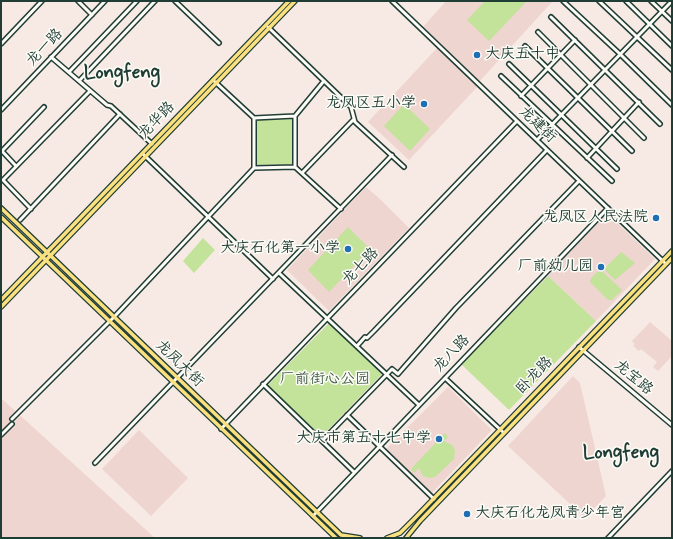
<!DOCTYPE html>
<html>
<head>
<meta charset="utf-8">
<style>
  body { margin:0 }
  #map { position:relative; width:673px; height:539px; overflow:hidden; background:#f7eae5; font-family:Mynerve,sans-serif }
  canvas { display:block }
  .frame { position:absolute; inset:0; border:2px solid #1f3d34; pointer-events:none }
</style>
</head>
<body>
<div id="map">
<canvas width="673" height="539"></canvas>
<div class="frame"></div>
</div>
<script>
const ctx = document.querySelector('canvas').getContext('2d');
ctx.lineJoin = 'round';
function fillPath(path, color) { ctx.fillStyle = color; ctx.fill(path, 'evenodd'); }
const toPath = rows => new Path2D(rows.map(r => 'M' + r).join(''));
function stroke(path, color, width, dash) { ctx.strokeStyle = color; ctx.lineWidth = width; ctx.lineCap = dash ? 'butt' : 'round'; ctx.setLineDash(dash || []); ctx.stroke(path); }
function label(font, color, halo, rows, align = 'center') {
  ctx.font = font + ' Mynerve,"LXGW WenKai TC",sans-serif'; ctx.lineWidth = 3; ctx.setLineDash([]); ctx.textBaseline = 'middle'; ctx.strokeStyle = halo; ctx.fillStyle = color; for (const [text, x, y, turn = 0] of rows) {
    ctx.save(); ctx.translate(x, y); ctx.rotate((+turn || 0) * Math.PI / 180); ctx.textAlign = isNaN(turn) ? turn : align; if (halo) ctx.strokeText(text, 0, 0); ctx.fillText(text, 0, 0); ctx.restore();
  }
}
const built = toPath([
  [446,1,551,1,552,2,479,82,422,28],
  [438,47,479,85,409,160,368,122],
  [366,187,380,199,409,228,329,311,287,270],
  [607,213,655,259,596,321,548,276],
  [650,322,672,341,672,356,658,371,653,367,657,362,641,349,639,351,633,346,635,344,632,341],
  [573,376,580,383,606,496,585,518,508,446],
  [448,387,492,430,431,494,386,449],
  [1,398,155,538,1,538],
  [139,430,188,478,151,516,102,469]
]);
const green = toPath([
  [485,1,527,1,489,41,467,20],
  [404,104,430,129,410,151,384,126],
  [292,119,293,164,257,165,256,120],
  [348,227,370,249,329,292,308,270],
  [203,238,215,250,194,273,183,261],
  [621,252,635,263,615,280,604,269],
  [602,271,622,290,612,300,608,300,590,282,591,278,597,272],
  [548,276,596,321,509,410,461,364],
  [330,322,383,373,322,436,267,386],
  [445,433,448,437,444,441,452,445,455,450,454,459,435,477,429,478,423,476,419,468,414,473,411,469]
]);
const minor = toPath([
  [78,1,92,15],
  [175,1,219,43],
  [392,1,666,264],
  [563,1,620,54,672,105],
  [599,1,672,70],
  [626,1,672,46],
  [651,1,672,21],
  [551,17,660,124],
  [268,27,351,107,355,122,404,167],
  [538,32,644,138],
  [1,44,42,1],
  [525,46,632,151],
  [51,57,107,105,111,106,152,144],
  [509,64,617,169],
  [69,72,137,1],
  [501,76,612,181],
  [213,80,254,118],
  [79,81,155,1],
  [521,96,575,40],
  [1,110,105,1],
  [295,116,324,81],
  [537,140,671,2],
  [143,154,273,279],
  [587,158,639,102],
  [16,166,2,151,44,107],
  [295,167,341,209],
  [302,173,354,119],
  [31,209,3,180,90,91],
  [20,220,120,114],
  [279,273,419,405],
  [357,346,365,337,367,338,374,331,547,150],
  [579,347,672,425],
  [445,378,504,433],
  [263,384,354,472],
  [347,415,434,499],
  [12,419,114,317,254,168,254,118,295,116,295,167,254,168],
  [221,429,517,121],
  [1,435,12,424],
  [322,441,392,369,398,374,456,308,579,181],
  [95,463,392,155],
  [313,516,608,208],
  [608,538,672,471]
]);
const major = toPath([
  [1,208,341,535,360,538],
  [1,217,336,538],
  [1,300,289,1],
  [1,307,295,1],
  [387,538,400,533,415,518,672,251],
  [406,538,420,521,672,258]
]);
const markers = [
  [477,55,4,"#1f6fb2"],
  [424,104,4,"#1f6fb2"],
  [656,218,4,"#1f6fb2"],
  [348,249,4,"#1f6fb2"],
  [601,267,4,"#1f6fb2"],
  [439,439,4,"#1f6fb2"],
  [467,514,4,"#1f6fb2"]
];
const streetNames = [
  ["龙一路",45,48,-46],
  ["龙华路",157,121,-46],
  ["龙建街",537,125,44],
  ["龙七路",361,267,-46],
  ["龙八路",452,354,-46],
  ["龙凤大街",179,364,44],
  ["卧龙路",535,376,-46],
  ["龙宝路",633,378,40]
];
const poiNames = [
  ["大庆五十中",485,55,"left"],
  ["龙凤区五小学",416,104],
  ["龙凤区人民法院",648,218],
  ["大庆石化第一小学",340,249],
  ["厂前幼儿园",593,267],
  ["大庆市第五十七中学",431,439],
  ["大庆石化龙凤青少年宫",475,514,"left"]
];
const parkNames = [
  ["厂前街心公园",325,380]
];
const districtNames = [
  ["Longfeng",122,74],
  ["Longfeng",621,454]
];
fillPath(built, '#efd5cf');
fillPath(green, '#c3e29a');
stroke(minor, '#1f3d34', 6);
stroke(major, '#1f3d34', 6);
stroke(minor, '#fdfcf7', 3);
stroke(major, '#fbe080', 3.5);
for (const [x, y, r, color] of markers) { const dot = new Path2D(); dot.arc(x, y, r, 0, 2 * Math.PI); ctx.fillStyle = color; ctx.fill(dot); stroke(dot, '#fdfcf7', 1.5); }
label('15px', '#1f3d34', '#fdfcf7', streetNames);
label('15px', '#1f3d34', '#fdfcf7', poiNames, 'right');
label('15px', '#405e48', '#fdfcf7', parkNames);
label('bold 19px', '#1f3d34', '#fdfcf7', districtNames);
</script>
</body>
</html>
